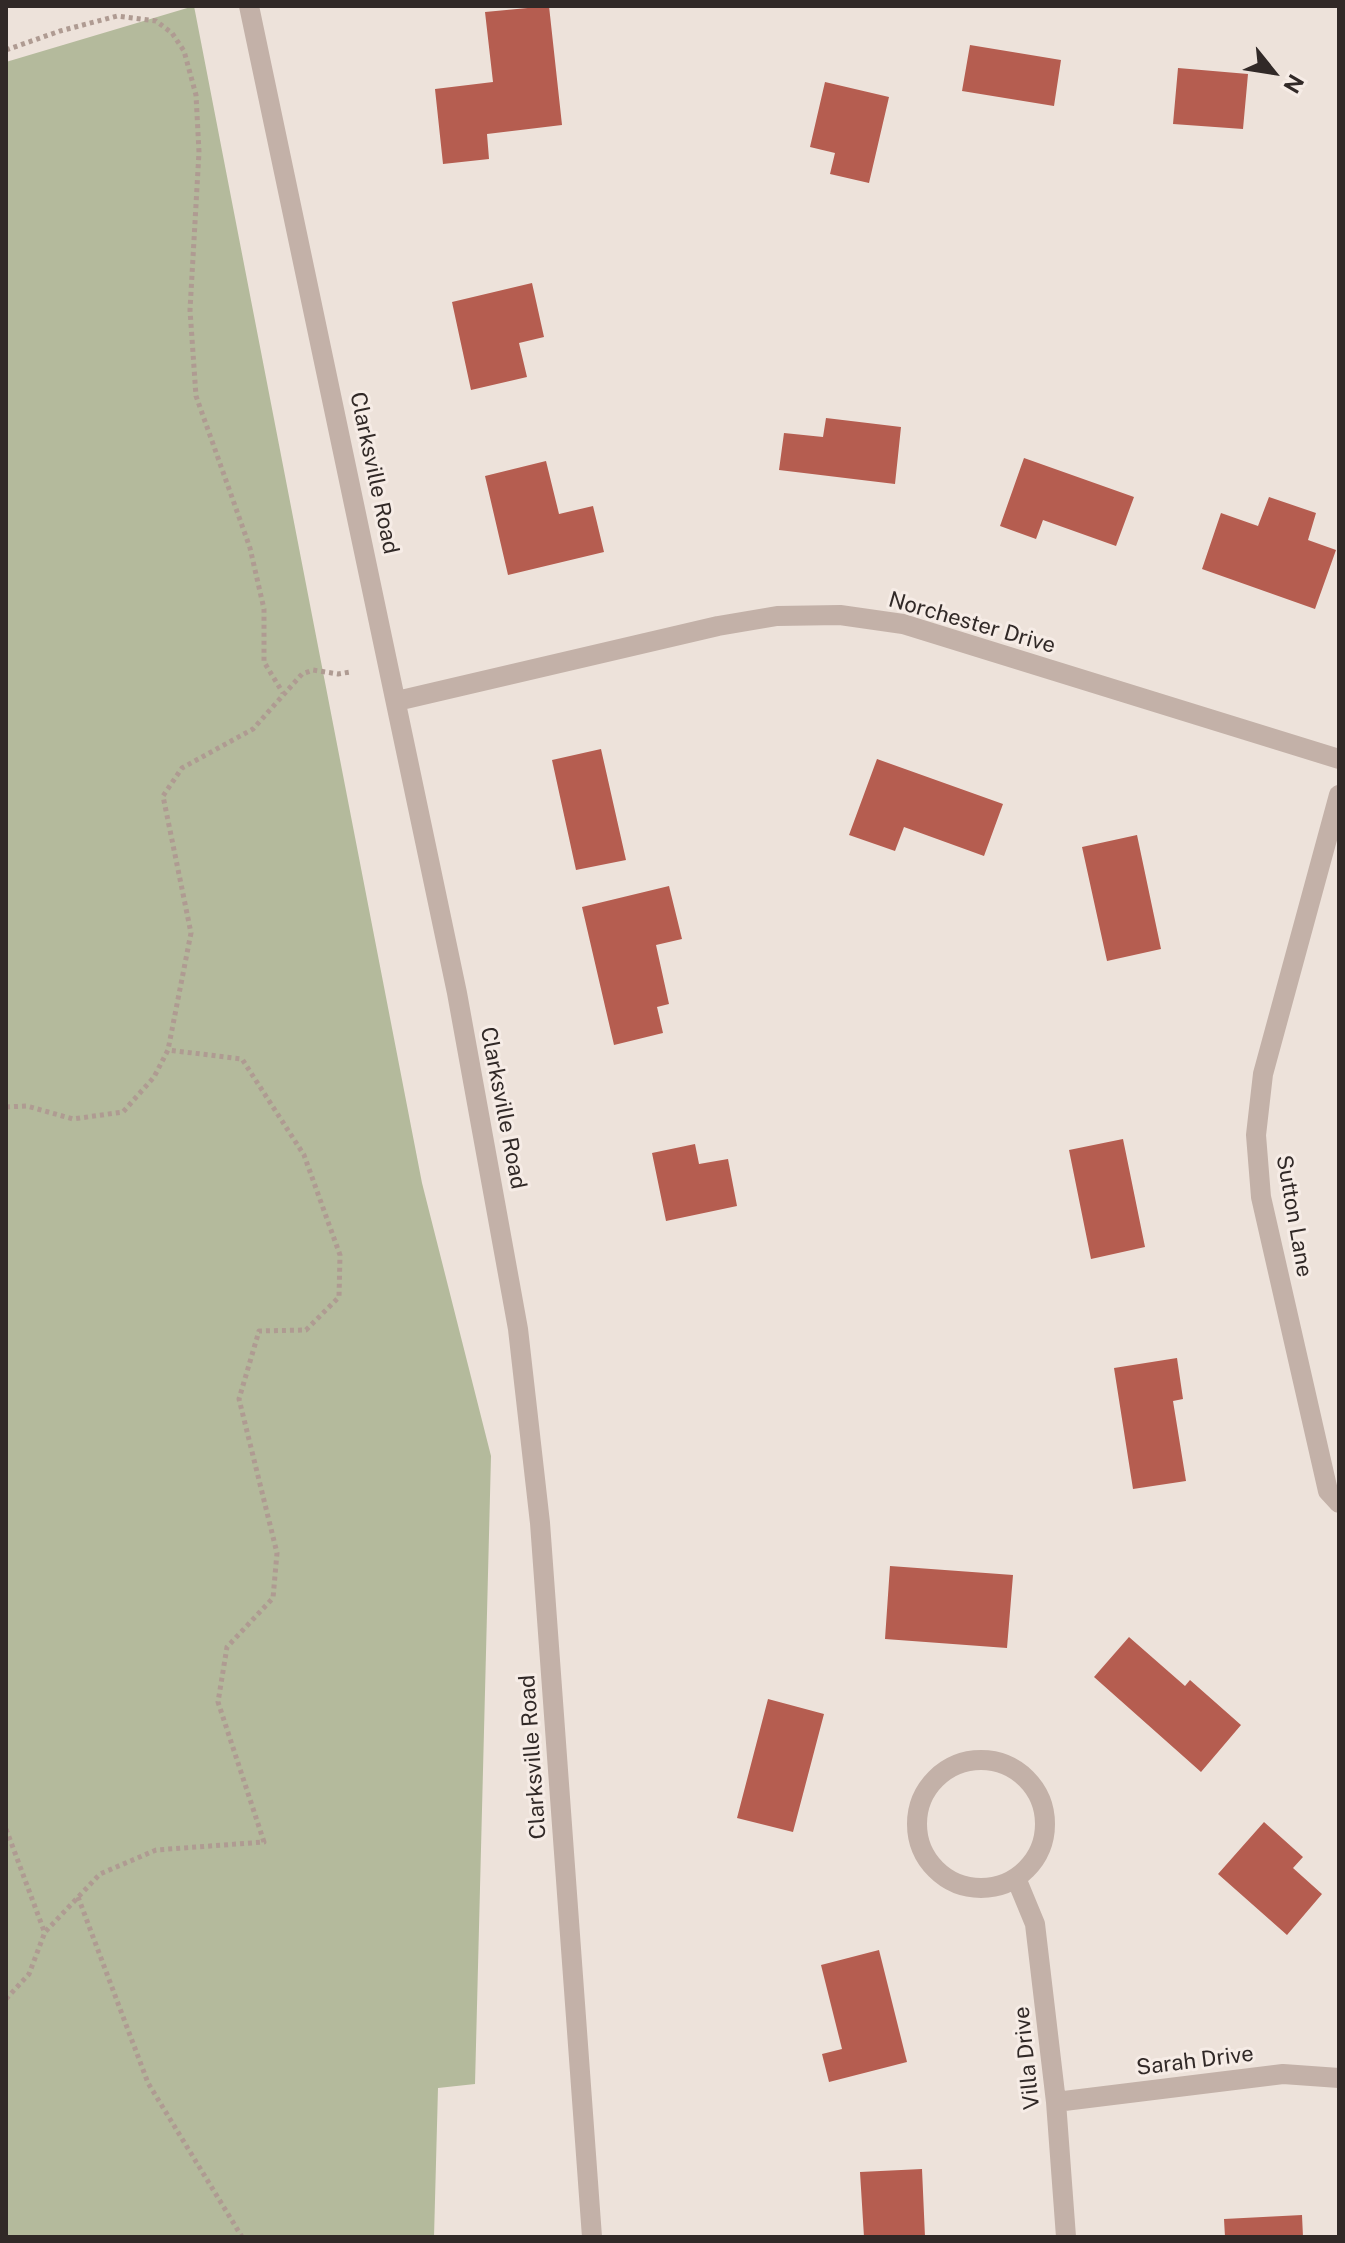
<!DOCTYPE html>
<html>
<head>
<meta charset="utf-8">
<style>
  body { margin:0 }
  #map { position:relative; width:1345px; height:2243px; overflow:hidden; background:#ede2da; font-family:"Public Sans",sans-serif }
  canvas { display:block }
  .frame { position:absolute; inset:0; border:8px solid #312927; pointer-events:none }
  .north { position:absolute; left:1233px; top:32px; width:80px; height:80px; -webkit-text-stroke:6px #f6ece6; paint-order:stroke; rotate:120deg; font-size:22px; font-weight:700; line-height:32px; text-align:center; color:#312927 }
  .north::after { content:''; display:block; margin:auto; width:28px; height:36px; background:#312927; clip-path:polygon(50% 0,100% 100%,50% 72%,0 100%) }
</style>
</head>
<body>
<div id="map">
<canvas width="1345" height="2243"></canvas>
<div class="frame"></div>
<div class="north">N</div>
</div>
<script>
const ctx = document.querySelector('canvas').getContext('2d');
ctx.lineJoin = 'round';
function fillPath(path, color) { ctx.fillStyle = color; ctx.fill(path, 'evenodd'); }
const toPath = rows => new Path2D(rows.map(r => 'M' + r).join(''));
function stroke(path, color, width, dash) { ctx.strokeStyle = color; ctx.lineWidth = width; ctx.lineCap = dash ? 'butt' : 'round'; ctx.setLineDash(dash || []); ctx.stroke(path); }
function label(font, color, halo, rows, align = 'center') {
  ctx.font = font + ' "Public Sans",sans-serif'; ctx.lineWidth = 6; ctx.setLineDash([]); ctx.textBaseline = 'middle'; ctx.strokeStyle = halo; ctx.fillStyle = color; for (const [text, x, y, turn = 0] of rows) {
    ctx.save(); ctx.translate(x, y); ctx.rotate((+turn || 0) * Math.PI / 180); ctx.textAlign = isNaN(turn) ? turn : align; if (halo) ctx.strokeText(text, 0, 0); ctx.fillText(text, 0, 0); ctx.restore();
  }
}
const green = toPath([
  [194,6,422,1183,491,1456,475,2084,438,2088,434,2237,6,2237,6,62]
]);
const building = toPath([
  [549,6,562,125,487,134,489,159,443,164,435,89,493,82,485,12],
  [970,45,1061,60,1054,106,962,91],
  [1178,68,1248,74,1243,129,1173,124],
  [825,82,889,97,869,183,830,174,835,153,810,147],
  [532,283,544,337,519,343,527,377,471,390,452,302],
  [826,418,901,427,895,484,779,470,784,433,823,437],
  [1024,458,1134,497,1116,546,1043,520,1036,539,1000,526],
  [546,461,559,514,593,506,604,552,508,575,485,476],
  [1269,497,1316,513,1308,540,1336,550,1315,609,1202,569,1221,513,1258,526],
  [601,749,626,860,576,870,552,760],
  [877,759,1003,804,984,856,904,827,895,851,849,835],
  [1137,835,1161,949,1107,961,1082,847],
  [669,886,682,939,656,945,669,1004,657,1007,663,1033,614,1045,582,907],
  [1123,1139,1145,1247,1091,1259,1069,1150],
  [695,1144,699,1164,728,1159,737,1206,666,1221,652,1153],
  [1177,1358,1183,1399,1173,1401,1186,1481,1133,1489,1114,1368],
  [890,1566,1013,1575,1007,1648,885,1639],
  [1129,1637,1185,1686,1190,1680,1241,1725,1201,1772,1094,1677],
  [768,1699,824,1714,793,1832,737,1818],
  [1264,1822,1303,1857,1293,1868,1322,1894,1287,1935,1218,1874],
  [879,1950,907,2062,829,2082,822,2054,842,2049,821,1965],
  [922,2169,925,2237,864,2237,860,2172],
  [1302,2215,1303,2237,1225,2237,1224,2219]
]);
const path = toPath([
  [6,50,60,31,117,16,156,21,172,33,184,51,196,95,199,152,190,310,196,396,250,548,264,609,264,662,283,693],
  [6,1107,27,1106,73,1119,123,1112,154,1077,168,1050,191,933,163,796,182,768,253,729,302,674,313,670,338,674,350,672],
  [6,1829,44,1931,46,1930],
  [78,1897,148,2083,242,2237],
  [6,1999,29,1974,45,1932,100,1874,156,1850,264,1842,218,1702,227,1647,273,1598,277,1553,239,1399,259,1331,306,1330,339,1297,340,1255,304,1155,242,1059,168,1050]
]);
const minor = toPath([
  [249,6,457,993,518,1329,540,1523,592,2237],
  [397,701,718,626,777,616,840,615,903,624,1339,759],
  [1339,795,1263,1074,1256,1135,1261,1197,1328,1491,1339,1503],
  '917 1824a64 64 0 1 1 128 0a64 64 0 1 1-128 0Z',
  [1016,1878,1035,1924,1056,2102,1066,2237],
  [1056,2102,1283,2074,1339,2078]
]);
const streetNames = [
  ["Clarksville Road",374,473,78],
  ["Norchester Drive",972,623,16],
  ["Clarksville Road",503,1108,79],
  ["Sutton Lane",1294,1216,80],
  ["Clarksville Road",533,1757,-94],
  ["Villa Drive",1027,2058,-96],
  ["Sarah Drive",1195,2061,-7]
];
fillPath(green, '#b4ba9c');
fillPath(building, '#b55d50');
stroke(path, '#af9b92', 5, [4, 4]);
stroke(minor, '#c3b1a8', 20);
label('22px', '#312927', '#f6ece6', streetNames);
</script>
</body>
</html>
